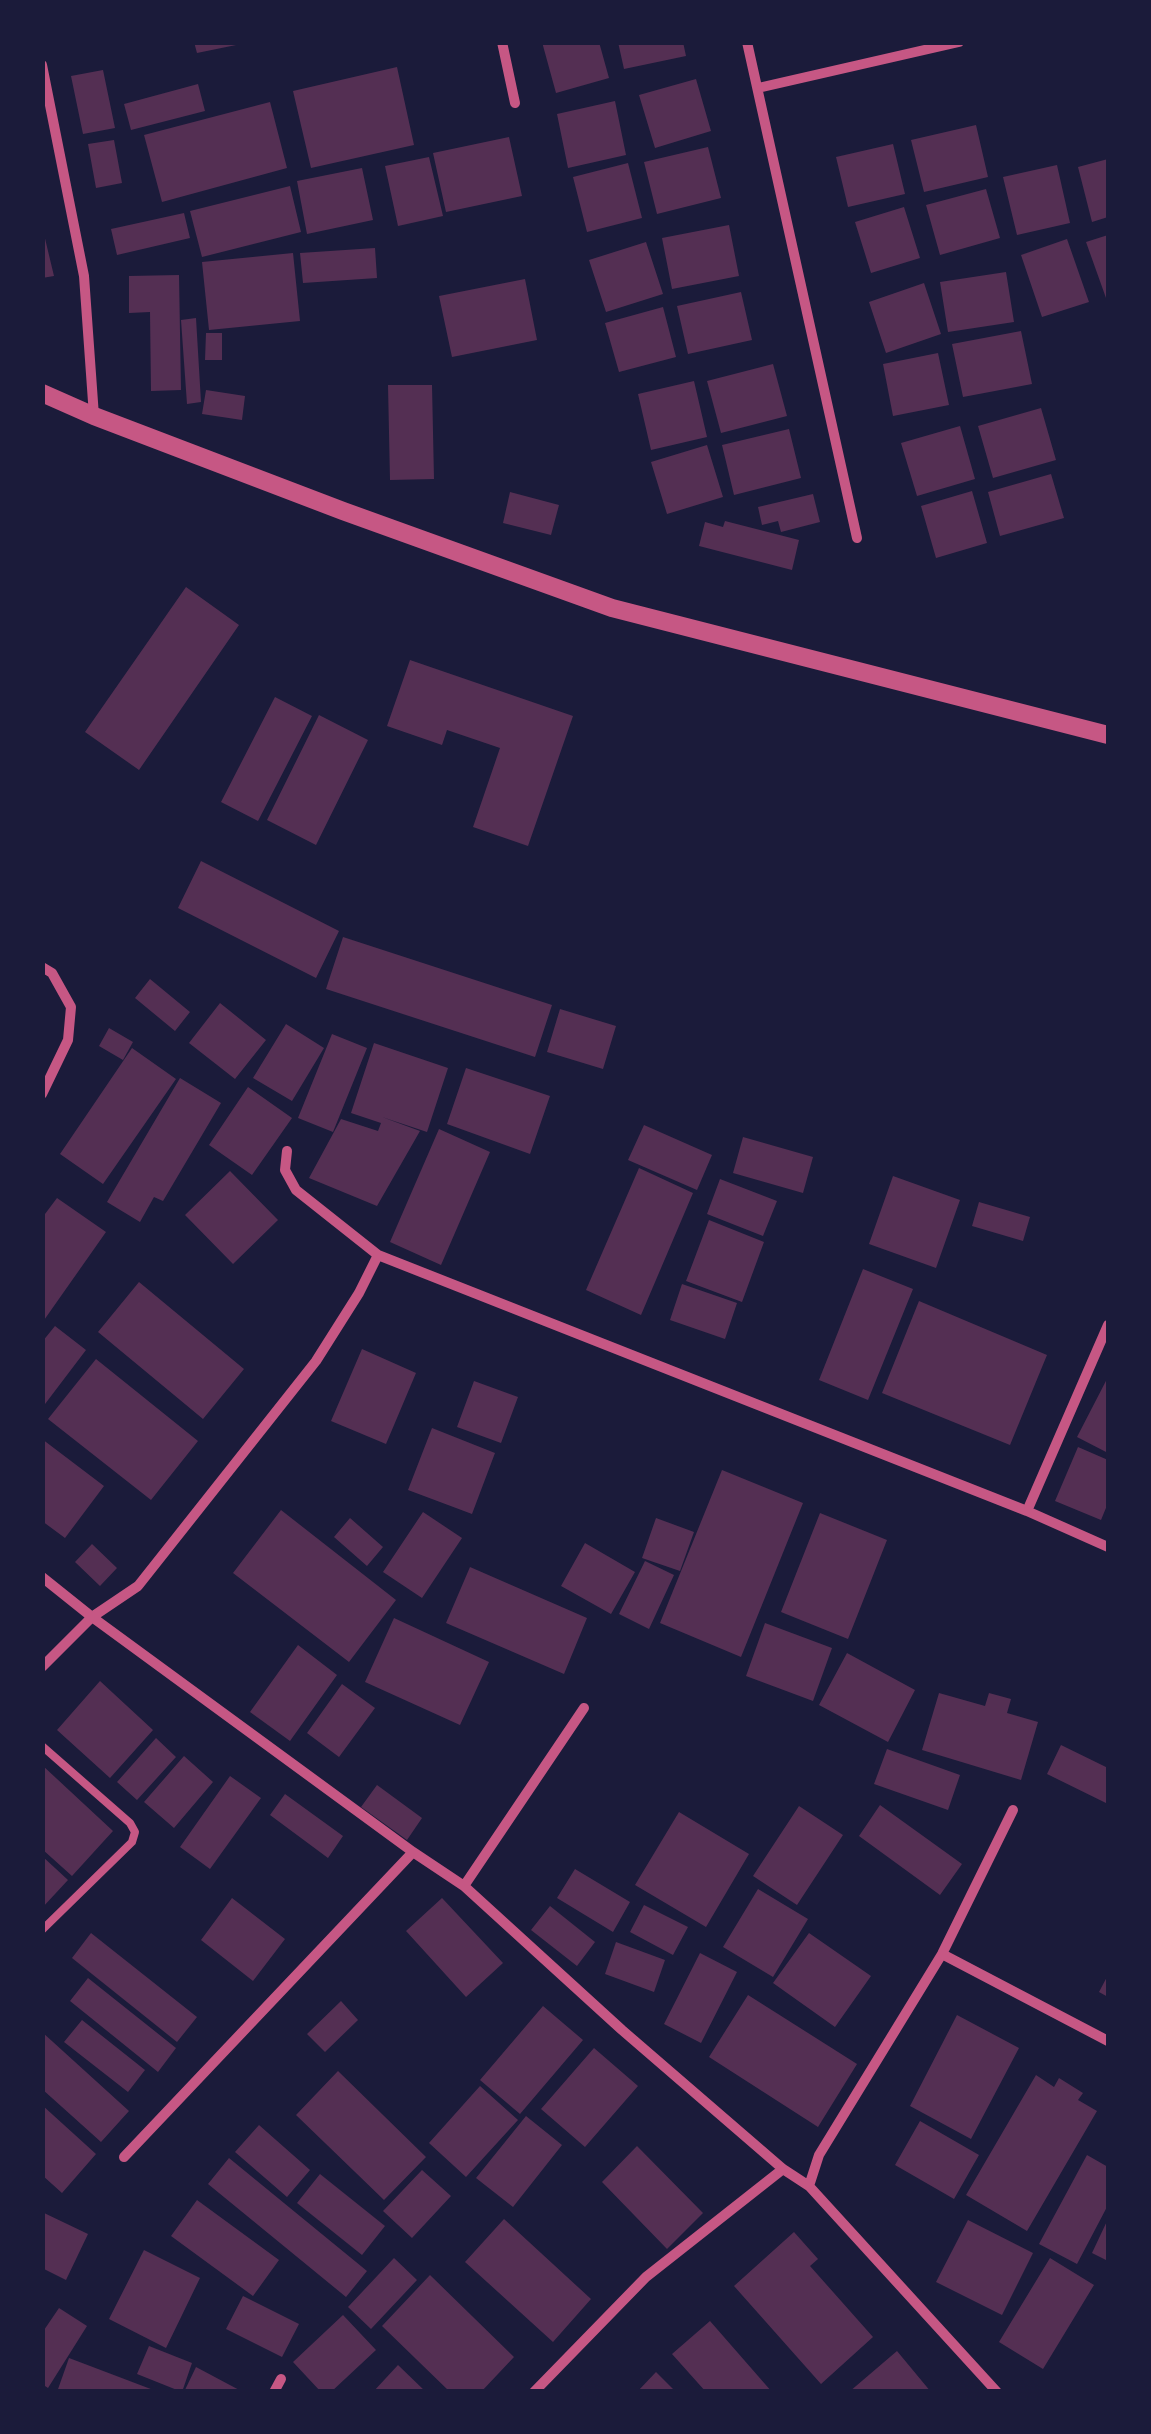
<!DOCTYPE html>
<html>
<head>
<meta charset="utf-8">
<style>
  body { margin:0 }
  #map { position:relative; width:1151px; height:2434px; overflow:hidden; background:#1b1b3a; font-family:"Source Sans 3",sans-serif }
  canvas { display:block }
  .frame { position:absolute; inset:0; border:45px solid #1b1b3a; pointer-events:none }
</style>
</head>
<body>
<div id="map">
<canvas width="1151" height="2434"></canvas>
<div class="frame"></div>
</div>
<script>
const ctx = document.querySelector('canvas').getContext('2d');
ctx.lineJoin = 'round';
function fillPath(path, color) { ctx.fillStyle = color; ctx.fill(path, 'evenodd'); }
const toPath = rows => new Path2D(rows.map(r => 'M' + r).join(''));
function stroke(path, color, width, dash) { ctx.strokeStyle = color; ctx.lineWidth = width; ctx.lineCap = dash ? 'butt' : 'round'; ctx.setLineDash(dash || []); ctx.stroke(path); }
const building = toPath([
  [194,42,240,42,241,44,197,53],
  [542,42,599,42,609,78,556,93],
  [618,42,683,42,686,56,624,69],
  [397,67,414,145,311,168,293,91],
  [103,70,115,128,83,134,71,76],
  [696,79,711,131,655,148,639,95],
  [198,84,205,111,131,130,124,104],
  [615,101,626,155,568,168,557,114],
  [270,102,287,168,162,202,144,135],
  [976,125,988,177,924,192,911,140],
  [509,137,522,196,446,212,433,153],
  [114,140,122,183,96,188,88,144],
  [893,144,905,194,848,207,836,157],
  [708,147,721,198,657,214,644,162],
  [429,157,443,216,398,226,385,166],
  [1108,159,1108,217,1092,222,1078,167],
  [628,163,642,218,587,232,573,177],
  [1057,165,1070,223,1017,235,1003,177],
  [362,168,373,220,307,234,297,181],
  [290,186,301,232,202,257,190,211],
  [986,189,1000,238,940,255,926,205],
  [904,207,920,258,871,273,855,222],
  [184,213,190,238,117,255,111,229],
  [729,225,739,276,672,289,662,238],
  [42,226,54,276,42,278],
  [1108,235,1108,297,1106,298,1086,242],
  [1067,239,1089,302,1042,317,1021,255],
  [646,242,663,294,606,312,589,260],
  [375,248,377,278,303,283,300,253],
  [293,253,300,321,209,330,202,262],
  [1006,272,1014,322,948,332,940,282],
  [179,275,181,390,151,391,150,312,129,313,129,276],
  [525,279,537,340,452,357,439,296],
  [924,283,941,334,886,353,869,302],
  [741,292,752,340,688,354,677,306],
  [663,307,676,357,619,372,605,323],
  [196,318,201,402,187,404,181,320],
  [1021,331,1032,384,963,397,952,344],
  [206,333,222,333,222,360,205,360],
  [938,353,949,405,893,416,883,364],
  [773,364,787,416,721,433,707,381],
  [694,381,707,437,651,450,638,394],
  [388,385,432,385,434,479,390,480],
  [206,390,245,396,242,420,202,414],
  [1041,408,1056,460,993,478,978,426],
  [960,426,975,479,917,496,901,443],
  [789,429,801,478,734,495,722,445],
  [707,445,723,497,667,514,651,462],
  [1051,474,1064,518,1000,536,988,492],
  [972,491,987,543,936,558,921,506],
  [510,492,559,505,551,535,503,523],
  [813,494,820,522,781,532,778,521,762,525,758,507],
  [725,521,799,540,792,570,699,546,705,522,723,527],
  [186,587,239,625,139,770,85,732],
  [410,660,573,716,528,846,473,827,500,748,447,730,442,745,387,726],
  [275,697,312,716,258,821,221,802],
  [319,715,368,740,316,845,267,820],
  [201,861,339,931,316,978,178,908],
  [343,937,552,1005,535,1057,326,989],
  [150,979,190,1012,175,1031,135,998],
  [220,1003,266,1040,235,1079,189,1043],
  [560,1009,616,1026,603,1069,547,1052],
  [286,1024,324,1048,292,1101,253,1078],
  [109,1028,133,1042,123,1060,99,1046],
  [332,1034,367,1048,333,1132,298,1118],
  [374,1043,448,1068,427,1132,382,1117,420,1131,377,1206,309,1178,341,1119,378,1131,381,1123,351,1113],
  [132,1048,176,1079,103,1184,60,1154],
  [466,1068,550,1096,530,1154,447,1124],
  [180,1078,221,1103,163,1201,154,1197,140,1222,107,1202],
  [248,1087,292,1118,252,1175,209,1145],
  [644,1125,712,1155,697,1190,628,1160],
  [439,1129,490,1152,441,1265,390,1242],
  [743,1137,813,1157,803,1193,733,1173],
  [639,1168,693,1193,641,1315,586,1290],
  [230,1171,278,1220,233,1264,185,1215],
  [893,1176,960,1200,936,1268,869,1244],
  [720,1179,777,1201,763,1236,707,1214],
  [57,1198,106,1232,42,1323,42,1218],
  [979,1202,1030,1217,1023,1241,972,1226],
  [709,1220,764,1242,742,1302,686,1281],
  [863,1269,913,1289,868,1400,819,1380],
  [139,1282,244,1369,203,1419,98,1332],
  [682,1284,737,1303,725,1339,670,1320],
  [919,1301,1047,1355,1010,1445,882,1393],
  [55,1326,86,1350,42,1408,42,1342],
  [362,1349,416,1373,386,1444,331,1421],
  [96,1359,198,1441,151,1500,48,1419],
  [1108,1377,1108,1453,1077,1437],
  [474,1381,518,1397,501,1443,457,1427],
  [432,1428,495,1453,472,1514,408,1490],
  [42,1439,104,1486,65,1538,42,1521],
  [1078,1447,1108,1460,1108,1503,1101,1520,1055,1501],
  [722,1470,803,1503,741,1657,660,1623],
  [281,1510,396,1600,349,1662,233,1573],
  [423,1512,462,1538,422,1598,383,1572],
  [820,1513,887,1540,848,1639,781,1612],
  [350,1518,383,1547,367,1566,334,1537],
  [656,1518,694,1532,680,1571,642,1558],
  [585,1543,635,1572,611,1614,561,1586],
  [92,1544,117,1568,100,1586,75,1562],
  [645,1561,674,1575,649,1629,619,1614],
  [470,1567,587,1618,564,1674,446,1623],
  [394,1618,489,1662,460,1725,365,1682],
  [765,1623,832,1648,813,1701,746,1676],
  [298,1645,337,1675,290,1741,250,1712],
  [847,1653,915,1690,888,1742,819,1705],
  [100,1681,153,1730,110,1778,57,1730],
  [342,1684,375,1708,339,1757,307,1733],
  [939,1693,985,1706,989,1693,1011,1699,1007,1713,1038,1722,1021,1780,922,1750],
  [156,1738,176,1757,137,1800,117,1782],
  [1061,1745,1108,1768,1108,1804,1047,1774],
  [887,1749,960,1775,948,1810,874,1784],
  [184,1756,213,1782,174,1828,144,1802],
  [42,1765,113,1831,72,1876,42,1849],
  [230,1776,261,1798,210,1869,180,1847],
  [377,1785,422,1818,407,1840,361,1807],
  [285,1794,343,1836,328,1858,270,1815],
  [880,1805,962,1864,940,1895,859,1836],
  [799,1806,843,1835,797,1905,753,1876],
  [679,1812,749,1854,706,1927,635,1885],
  [42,1856,68,1880,42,1908],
  [575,1869,630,1902,613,1932,557,1898],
  [758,1889,808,1919,773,1977,723,1947],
  [232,1898,285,1939,253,1981,201,1940],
  [442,1898,503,1963,466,1997,406,1931],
  [644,1905,688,1927,673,1955,630,1932],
  [550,1906,595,1942,577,1966,531,1930],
  [91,1933,197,2017,177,2042,72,1958],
  [809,1933,871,1976,835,2027,773,1983],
  [616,1942,665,1960,654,1992,605,1974],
  [700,1953,737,1972,701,2043,664,2024],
  [1108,1975,1108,1997,1099,1992],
  [88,1978,176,2048,158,2072,70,2001],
  [748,1995,857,2064,818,2127,709,2057],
  [341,2001,358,2020,325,2052,307,2034],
  [543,2006,583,2040,520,2114,480,2080],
  [957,2015,1019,2048,971,2139,910,2106],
  [82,2020,145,2070,128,2092,64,2042],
  [42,2032,129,2111,101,2142,42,2089],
  [594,2048,638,2086,585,2147,541,2109],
  [338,2071,426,2157,384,2200,296,2115],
  [1036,2075,1054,2087,1059,2078,1083,2093,1078,2100,1097,2111,1027,2231,966,2195],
  [480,2086,518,2120,466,2177,429,2143],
  [42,2105,96,2154,62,2193,42,2175],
  [526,2116,562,2145,513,2207,476,2178],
  [920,2121,979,2155,954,2199,895,2165],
  [259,2125,310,2170,287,2197,235,2152],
  [637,2146,703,2213,667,2249,602,2182],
  [1087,2155,1108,2167,1108,2205,1077,2264,1039,2244],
  [229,2158,367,2271,346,2297,208,2184],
  [422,2170,451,2196,412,2238,383,2211],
  [320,2174,385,2226,362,2255,297,2203],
  [197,2200,279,2260,253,2296,171,2236],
  [42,2212,88,2234,66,2280,42,2268],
  [504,2219,591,2299,553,2342,465,2262],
  [1108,2219,1108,2261,1092,2253],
  [968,2220,1033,2253,1002,2315,936,2282],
  [794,2232,818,2259,810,2266,873,2337,821,2384,734,2286],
  [144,2250,200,2278,166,2348,109,2319],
  [394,2258,417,2280,371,2329,348,2307],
  [1050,2258,1094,2285,1043,2369,999,2342],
  [430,2275,514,2357,481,2392,450,2392,382,2326],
  [243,2296,299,2324,282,2357,226,2329],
  [59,2308,87,2326,48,2388,42,2384,42,2333],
  [343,2315,376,2350,331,2392,321,2392,293,2362],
  [710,2321,772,2392,706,2392,672,2354],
  [149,2346,192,2363,182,2392,137,2374],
  [897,2351,931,2392,849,2392],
  [69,2358,156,2391,156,2392,57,2392],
  [398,2365,426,2392,373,2392],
  [196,2367,243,2392,184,2392],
  [656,2372,676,2392,637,2392]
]);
const service = toPath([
  [42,1746,130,1823,135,1832,132,1842,42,1930]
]);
const minor = toPath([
  [502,42,515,103],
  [747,42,857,538],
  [42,65,84,276,94,416],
  [758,88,959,42],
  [42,967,52,973,71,1007,68,1040,42,1094],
  [287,1151,285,1170,296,1190,378,1255],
  [1027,1511,1108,1325],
  [42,1577,92,1617,413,1852,464,1886,622,2030,783,2169,809,2186,997,2392],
  [42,1667,92,1617,138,1586,316,1361,359,1293,378,1255,1027,1511,1108,1547],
  [464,1886,584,1708],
  [942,1954,1108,2041],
  [124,2157,413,1852],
  [809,2186,819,2155,942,1954,1013,1810],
  [274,2392,281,2379],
  [534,2392,646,2277,783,2169]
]);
const tertiary = toPath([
  [42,393,94,416,343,511,612,608,1108,735]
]);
fillPath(building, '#542f53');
stroke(service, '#c65784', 8);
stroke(minor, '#c65784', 10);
stroke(tertiary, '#c65784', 18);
</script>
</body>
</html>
